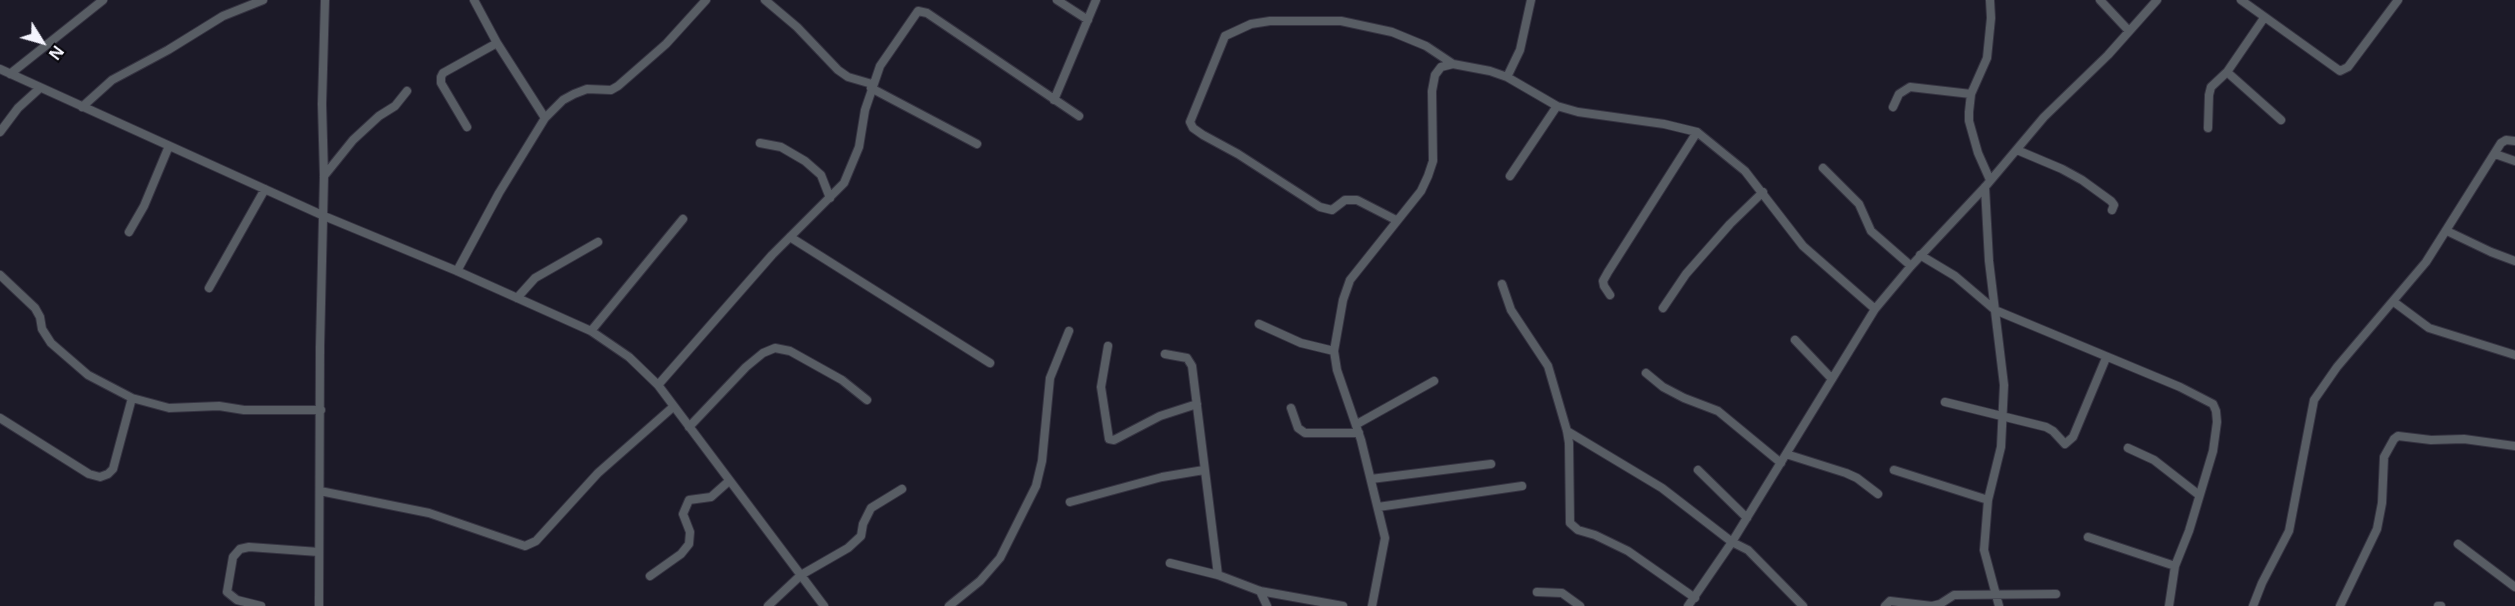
<!DOCTYPE html>
<html>
<head>
<meta charset="utf-8">
<style>
  body { margin:0 }
  #map { position:relative; width:2515px; height:606px; overflow:hidden; background:#1c1a28; font-family:"Noto Sans",sans-serif }
  canvas { display:block }
  .north { position:absolute; left:12px; top:12px; width:60px; height:60px; -webkit-text-stroke:4px #07060c; paint-order:stroke; rotate:127deg; font-size:16px; font-weight:700; line-height:24px; text-align:center; color:#f4f4fe }
  .north::after { content:''; display:block; margin:auto; width:21px; height:27px; background:#f4f4fe; clip-path:polygon(50% 0,100% 100%,50% 72%,0 100%) }
</style>
</head>
<body>
<div id="map">
<canvas width="2515" height="606"></canvas>
<div class="north">N</div>
</div>
<script>
const ctx = document.querySelector('canvas').getContext('2d');
ctx.lineJoin = 'round';
const toPath = rows => new Path2D(rows.map(r => 'M' + r).join(''));
function stroke(path, color, width, dash) { ctx.strokeStyle = color; ctx.lineWidth = width; ctx.lineCap = dash ? 'butt' : 'round'; ctx.setLineDash(dash || []); ctx.stroke(path); }
const street = toPath([
  [474,0,497,43,545,118],
  [765,0,797,27,838,70,848,77,872,84],
  [1057,0,1088,20],
  [2100,0,2129,31],
  [2241,0,2340,71,2348,67,2398,0],
  [0,69,324,216,457,271,591,331,629,357,658,385,824,606],
  [2227,72,2281,120],
  [10,74,103,0],
  [1507,77,1520,50,1531,0],
  [871,88,977,144],
  [1054,100,1096,0],
  [82,107,112,80,168,50,223,16,263,0],
  [1893,107,1899,94,1910,87,1971,94],
  [467,127,441,83,441,77,443,73,497,43],
  [2208,128,2209,95,2211,87,2227,72,2264,18],
  [0,132,18,108,40,88],
  [760,143,781,147,805,161,821,175,830,198],
  [2017,150,2062,169,2082,180,2111,201,2114,205,2112,210],
  [2495,154,2515,161],
  [1823,168,1859,204,1871,231,1911,266],
  [324,176,353,140,379,116,395,106,407,91],
  [1510,176,1557,106],
  [1990,180,1978,153,1969,121,1969,112,1971,94,1987,58,1991,18,1990,0],
  [1985,187,1989,261,2004,385,2001,447,1988,500,1984,550,1999,606],
  [1396,220,1357,200,1345,200,1332,210,1320,207,1238,154,1203,135,1193,128,1190,122,1225,36,1251,24,1270,21,1341,21,1392,32,1426,46,1453,64],
  [2447,231,2491,252,2515,261],
  [129,232,144,206,169,146],
  [790,237,990,363],
  [1920,255,1955,276,1995,310,2180,387,2213,404,2216,411,2217,422,2213,451,2189,531,2175,566,2169,606],
  [457,271,499,193,545,118,563,100,574,94,587,89,611,90,618,86,666,44,706,0],
  [0,275,35,308,40,317,42,329,51,343,88,375,132,398,169,408,219,406,244,410,321,410],
  [1502,284,1511,310,1548,366,1567,431,1569,443,1570,523,1578,530,1595,535,1628,551,1695,598],
  [209,288,265,189],
  [1610,295,1604,286,1603,281,1608,272,1697,132],
  [517,298,535,278,598,242],
  [2394,302,2429,328,2515,355],
  [1663,308,1686,274,1730,224,1763,192],
  [1259,324,1301,343,1334,351],
  [591,331,683,219],
  [1795,340,1832,379],
  [1108,346,1101,387,1109,439,1114,440,1160,416,1197,404],
  [1165,354,1187,358,1192,366,1218,575],
  [1646,373,1663,387,1684,398,1718,411,1781,463],
  [658,385,772,255,844,183,859,147,865,110,880,66,918,11,927,13,1079,116],
  [1945,402,2046,427,2053,431,2065,444,2073,437,2106,358],
  [1291,408,1298,428,1305,433,1359,433],
  [0,418,89,474,100,477,108,474,113,469,132,398],
  [1357,424,1434,381],
  [689,427,746,367,763,353,775,348,790,351,842,380,867,400],
  [1567,431,1662,488,1732,542,1748,550,1803,606],
  [2128,448,2154,460,2199,495],
  [1786,454,1846,473,1857,478,1878,494],
  [1698,470,1747,518],
  [1894,470,1988,500],
  [1371,479,1491,464],
  [320,491,429,513,525,546,536,541,598,473,673,407],
  [1070,502,1162,477,1204,470],
  [1378,507,1522,486],
  [2088,537,2175,566],
  [2458,544,2515,587],
  [1170,563,1218,575,1260,591,1343,606],
  [650,576,681,554,689,544,690,532,683,514,689,500,711,497,729,481],
  [1260,591,1267,606],
  [1537,592,1562,593,1580,606],
  [261,606,237,600,227,592,233,557,240,549,249,547,319,552],
  [319,606,320,347,324,176,322,104,325,0],
  [768,606,801,575,848,548,861,536,863,524,871,508,902,489],
  [949,606,980,581,1000,558,1036,486,1042,461,1050,378,1069,331],
  [1372,606,1385,538,1361,440,1337,370,1334,351,1343,300,1350,280,1421,191,1428,176,1433,161,1432,91,1435,75,1441,67,1453,64,1490,71,1507,77,1557,106,1578,112,1664,124,1697,132,1745,171,1803,246,1875,309],
  [1688,606,1732,542,1875,309,1911,266,1985,187,2044,117,2108,55,2157,0],
  [1885,606,1890,601,1932,606,1940,604,1954,595,2056,594],
  [2253,606,2262,583,2289,531,2314,400,2337,367,2426,262,2501,143,2506,140,2515,141],
  [2340,606,2377,529,2382,503,2384,457,2394,439,2398,436,2431,440,2464,439,2515,446],
  [2438,606,2441,606]
]);
stroke(street, '#363442', 10);
stroke(street, '#585d64', 8);
</script>
</body>
</html>
